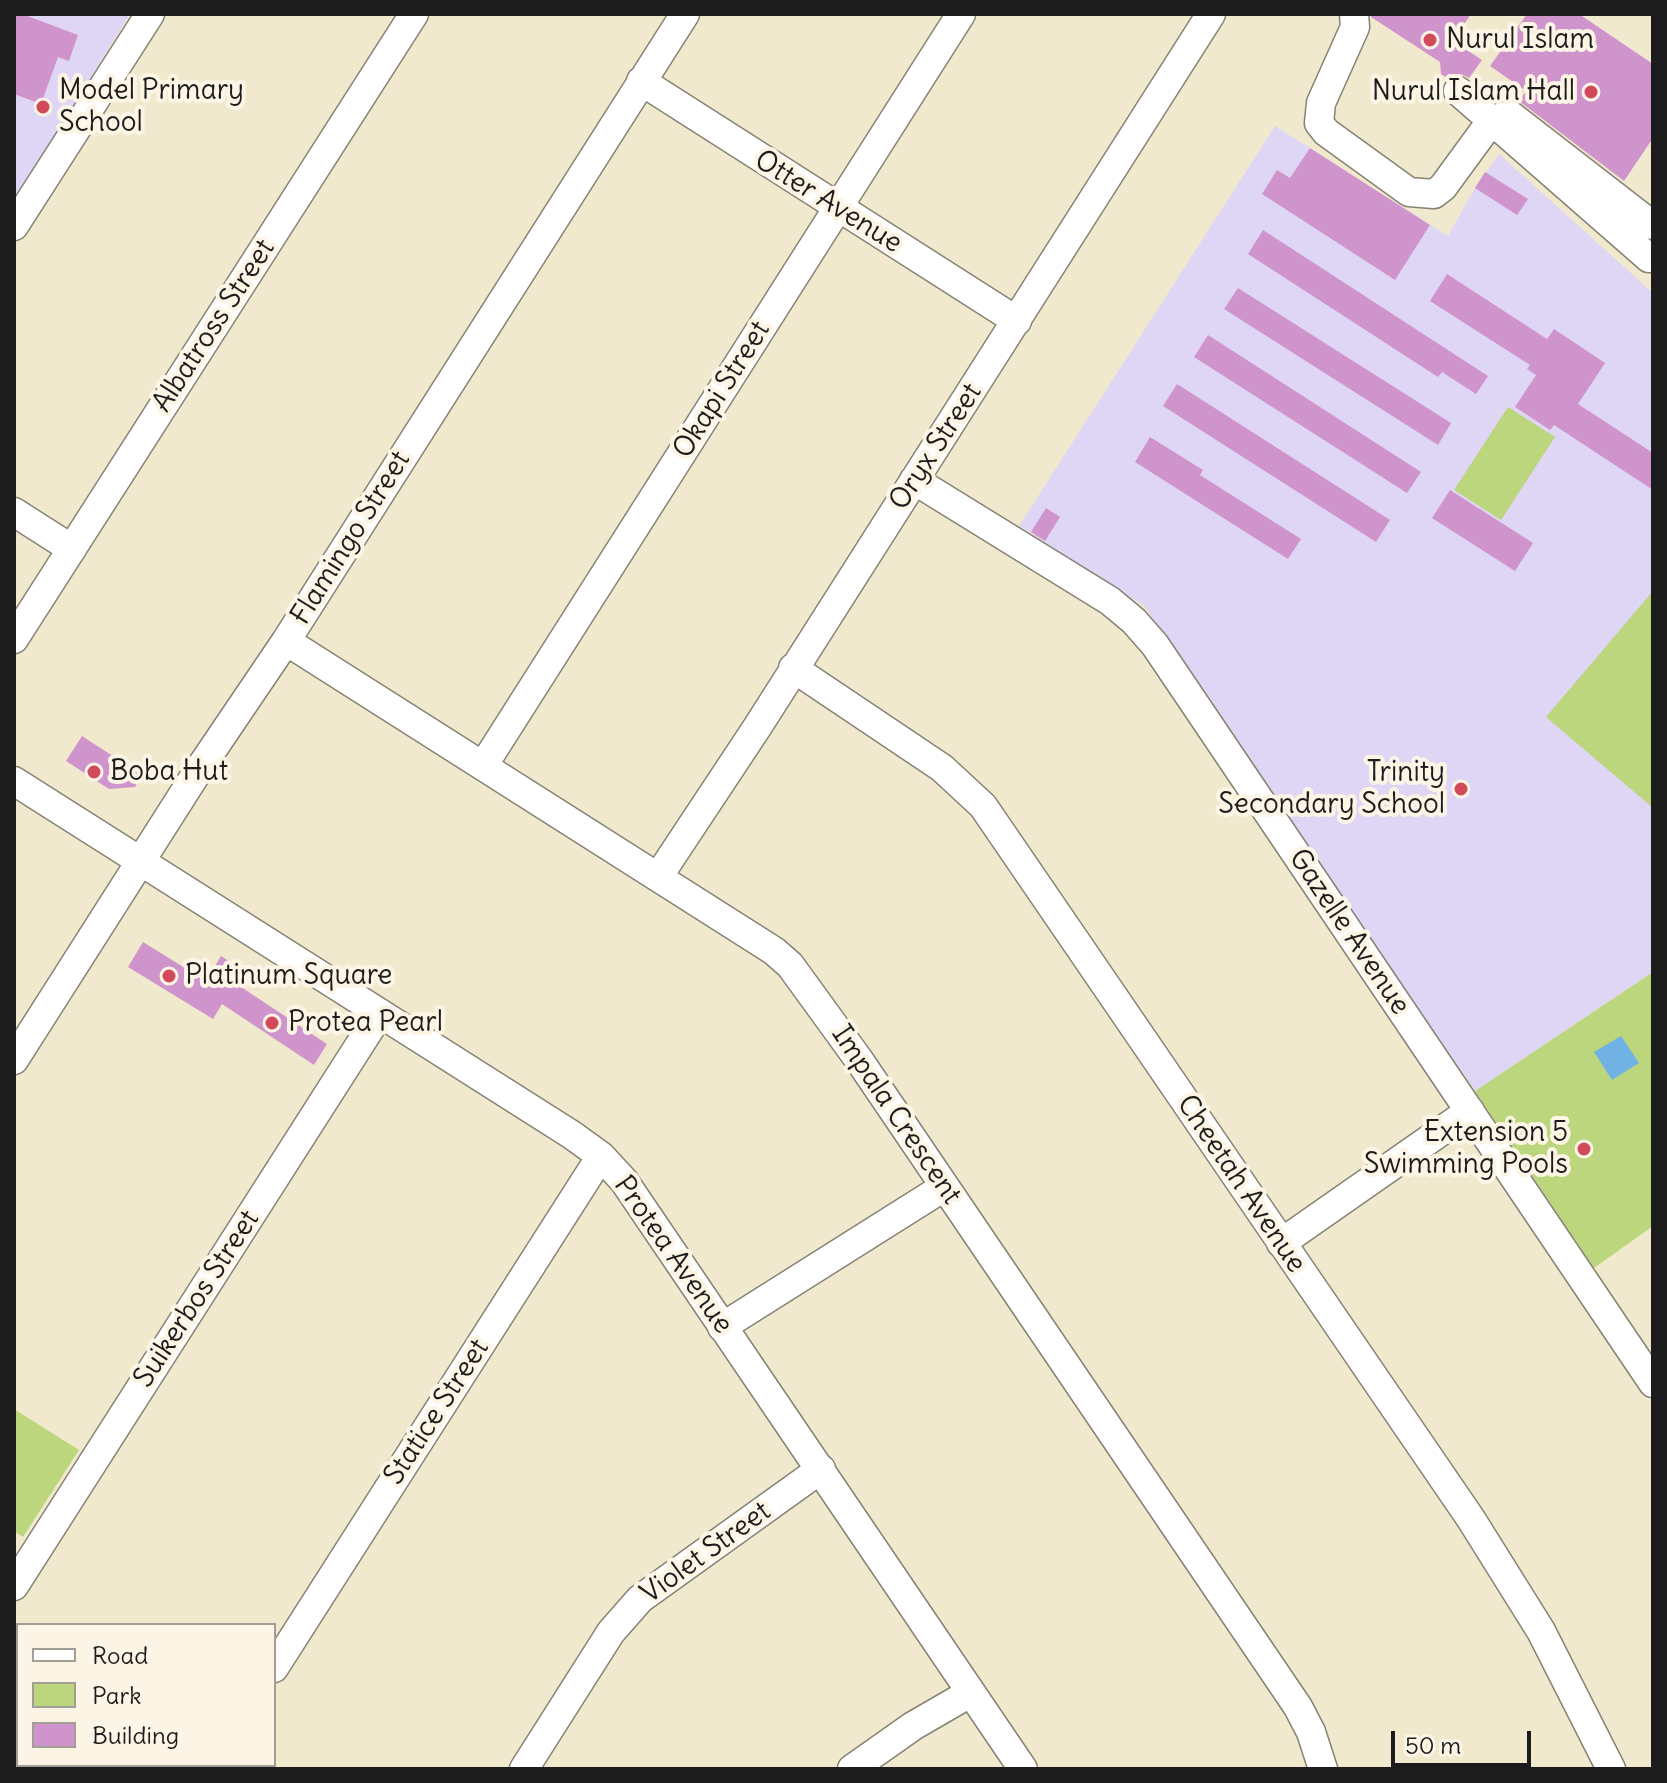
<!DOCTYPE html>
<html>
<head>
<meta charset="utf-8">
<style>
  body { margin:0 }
  #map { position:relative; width:1667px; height:1783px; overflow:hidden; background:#f1e9cd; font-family:Delius,sans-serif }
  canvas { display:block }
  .frame { position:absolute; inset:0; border:16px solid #1c1c1c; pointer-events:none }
  .legend { position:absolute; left:16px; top:1623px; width:260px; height:144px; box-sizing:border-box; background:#fcf5e5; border:2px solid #a29e95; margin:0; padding:10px 14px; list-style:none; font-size:24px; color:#1c1c1c }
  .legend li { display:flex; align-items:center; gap:16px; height:40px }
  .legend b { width:40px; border:2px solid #a29e95 }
  .scale { position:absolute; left:1391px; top:1731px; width:140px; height:36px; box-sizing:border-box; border:4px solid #1c1c1c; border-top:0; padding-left:10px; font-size:24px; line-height:28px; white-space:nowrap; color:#1c1c1c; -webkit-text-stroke:6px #fcf5e5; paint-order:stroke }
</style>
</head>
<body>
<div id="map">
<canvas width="1667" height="1783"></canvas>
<div class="frame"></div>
<ul class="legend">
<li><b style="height:10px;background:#fff"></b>Road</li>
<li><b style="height:22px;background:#bbd67c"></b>Park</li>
<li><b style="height:22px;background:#d094cc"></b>Building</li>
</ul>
<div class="scale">50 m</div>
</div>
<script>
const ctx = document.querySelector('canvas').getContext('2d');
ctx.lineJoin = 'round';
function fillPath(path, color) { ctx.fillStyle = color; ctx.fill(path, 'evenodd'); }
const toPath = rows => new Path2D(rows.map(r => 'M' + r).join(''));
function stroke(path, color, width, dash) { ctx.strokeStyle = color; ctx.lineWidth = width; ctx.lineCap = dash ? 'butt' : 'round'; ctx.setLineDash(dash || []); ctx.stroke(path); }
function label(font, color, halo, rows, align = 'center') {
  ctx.font = font + ' Delius,sans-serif'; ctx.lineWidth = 8; ctx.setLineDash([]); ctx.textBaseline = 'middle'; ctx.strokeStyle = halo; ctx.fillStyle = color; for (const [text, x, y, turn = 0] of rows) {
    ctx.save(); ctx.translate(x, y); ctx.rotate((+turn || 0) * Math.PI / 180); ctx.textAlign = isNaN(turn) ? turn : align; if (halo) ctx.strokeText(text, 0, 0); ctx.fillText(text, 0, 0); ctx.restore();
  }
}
const built = toPath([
  [14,14,130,14,14,201],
  [1275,126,1448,236,1475,188,1499,154,1653,293,1653,972,1475,1091,1144,606,1019,526]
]);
const green = toPath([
  [1508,407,1555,437,1501,520,1454,490],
  [1653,591,1653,808,1546,717],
  [1653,972,1653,1226,1594,1268,1475,1091],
  [14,1409,79,1450,23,1537,14,1531]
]);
const water = toPath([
  [1621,1036,1639,1063,1612,1080,1594,1052]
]);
const building = toPath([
  [14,14,22,14,78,35,69,61,58,57,41,104,14,94],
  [1371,14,1471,14,1453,41,1482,60,1469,78,1461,74,1447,78,1441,74,1440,62,1371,17],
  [1527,14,1579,14,1653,64,1653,138,1624,181,1519,101,1526,91,1490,66],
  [1310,148,1430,225,1395,280,1262,194,1277,170,1290,178],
  [1485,172,1528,199,1517,215,1475,188],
  [1263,230,1488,376,1476,394,1442,372,1438,377,1248,254],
  [1447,274,1547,339,1554,329,1605,363,1578,404,1653,453,1653,490,1554,425,1550,430,1515,407,1536,375,1527,369,1530,365,1430,301],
  [1238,288,1451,423,1438,445,1224,309],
  [1208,335,1421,472,1407,493,1194,357],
  [1177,384,1390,520,1376,542,1163,406],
  [1150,437,1203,470,1200,475,1301,539,1288,559,1135,462],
  [1450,490,1533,543,1515,571,1432,518],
  [1046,508,1060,517,1045,541,1031,532],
  [82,736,142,775,135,787,109,789,66,761],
  [143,942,206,981,221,956,243,970,235,983,327,1044,314,1065,222,1004,213,1019,128,967]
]);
const minor = toPath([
  [1354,14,1355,27,1321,103,1319,123,1326,132,1409,192,1434,194,1443,187,1492,120,1510,115,1652,225],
  [641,81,1017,321],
  [1458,91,1649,258],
  [14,226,150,14],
  [914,480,1110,601,1134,621,1155,645,1653,1383],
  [14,512,72,549],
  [14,639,414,14],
  [286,641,774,951,790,965,859,1060,1298,1707,1311,1732,1323,1769],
  [793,668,942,768,983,806,1471,1519,1541,1631,1611,1769],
  [483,766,961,14],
  [14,781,572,1135,601,1156,624,1181,1023,1769],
  [658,877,758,726,1211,14],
  [14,1060,198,771,286,641,685,14],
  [1281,1243,1470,1111],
  [722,1327,944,1187],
  [14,1586,380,1013],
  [274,1668,601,1156],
  [210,1769,212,1765],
  [524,1769,611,1632,640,1599,821,1469],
  [852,1769,913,1726,970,1693]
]);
const markers = [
  [1430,40,8,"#d1495b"],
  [1591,92,8,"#d1495b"],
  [43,107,8,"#d1495b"],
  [94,772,8,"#d1495b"],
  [1461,789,8,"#d1495b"],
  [169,976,8,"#d1495b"],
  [272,1023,8,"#d1495b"],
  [1584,1149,8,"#d1495b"]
];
const poiNames = [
  ["Nurul Islam",1446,40],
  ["Model Primary",59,91],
  ["School",59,123],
  ["Nurul Islam Hall",1575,92,"right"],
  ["Boba Hut",110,772],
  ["Trinity",1445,773,"right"],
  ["Secondary School",1445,805,"right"],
  ["Platinum Square",185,976],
  ["Protea Pearl",288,1023],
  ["Extension 5",1568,1133,"right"],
  ["Swimming Pools",1568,1165,"right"]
];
const streetNames = [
  ["Otter Avenue",828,202,32],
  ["Albatross Street",214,326,-57],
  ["Okapi Street",722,390,-58],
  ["Oryx Street",936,447,-57],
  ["Flamingo Street",351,538,-58],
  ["Gazelle Avenue",1349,932,56],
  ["Impala Crescent",896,1115,56],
  ["Cheetah Avenue",1241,1184,56],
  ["Protea Avenue",673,1255,55],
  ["Suikerbos Street",197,1299,-57],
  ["Statice Street",437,1412,-57],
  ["Violet Street",706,1553,-36]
];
fillPath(built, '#dfd5f5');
fillPath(green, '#bbd67c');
fillPath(water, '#71b2e5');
fillPath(building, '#d094cc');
stroke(minor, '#868274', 31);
stroke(minor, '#fff', 28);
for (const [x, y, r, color] of markers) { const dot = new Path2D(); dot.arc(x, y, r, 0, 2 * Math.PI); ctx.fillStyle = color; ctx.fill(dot); stroke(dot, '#fcf5e5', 3); }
label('28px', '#1c1c1c', '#fcf5e5', poiNames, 'left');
label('28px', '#1c1c1c', '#fcf5e5', streetNames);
</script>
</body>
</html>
